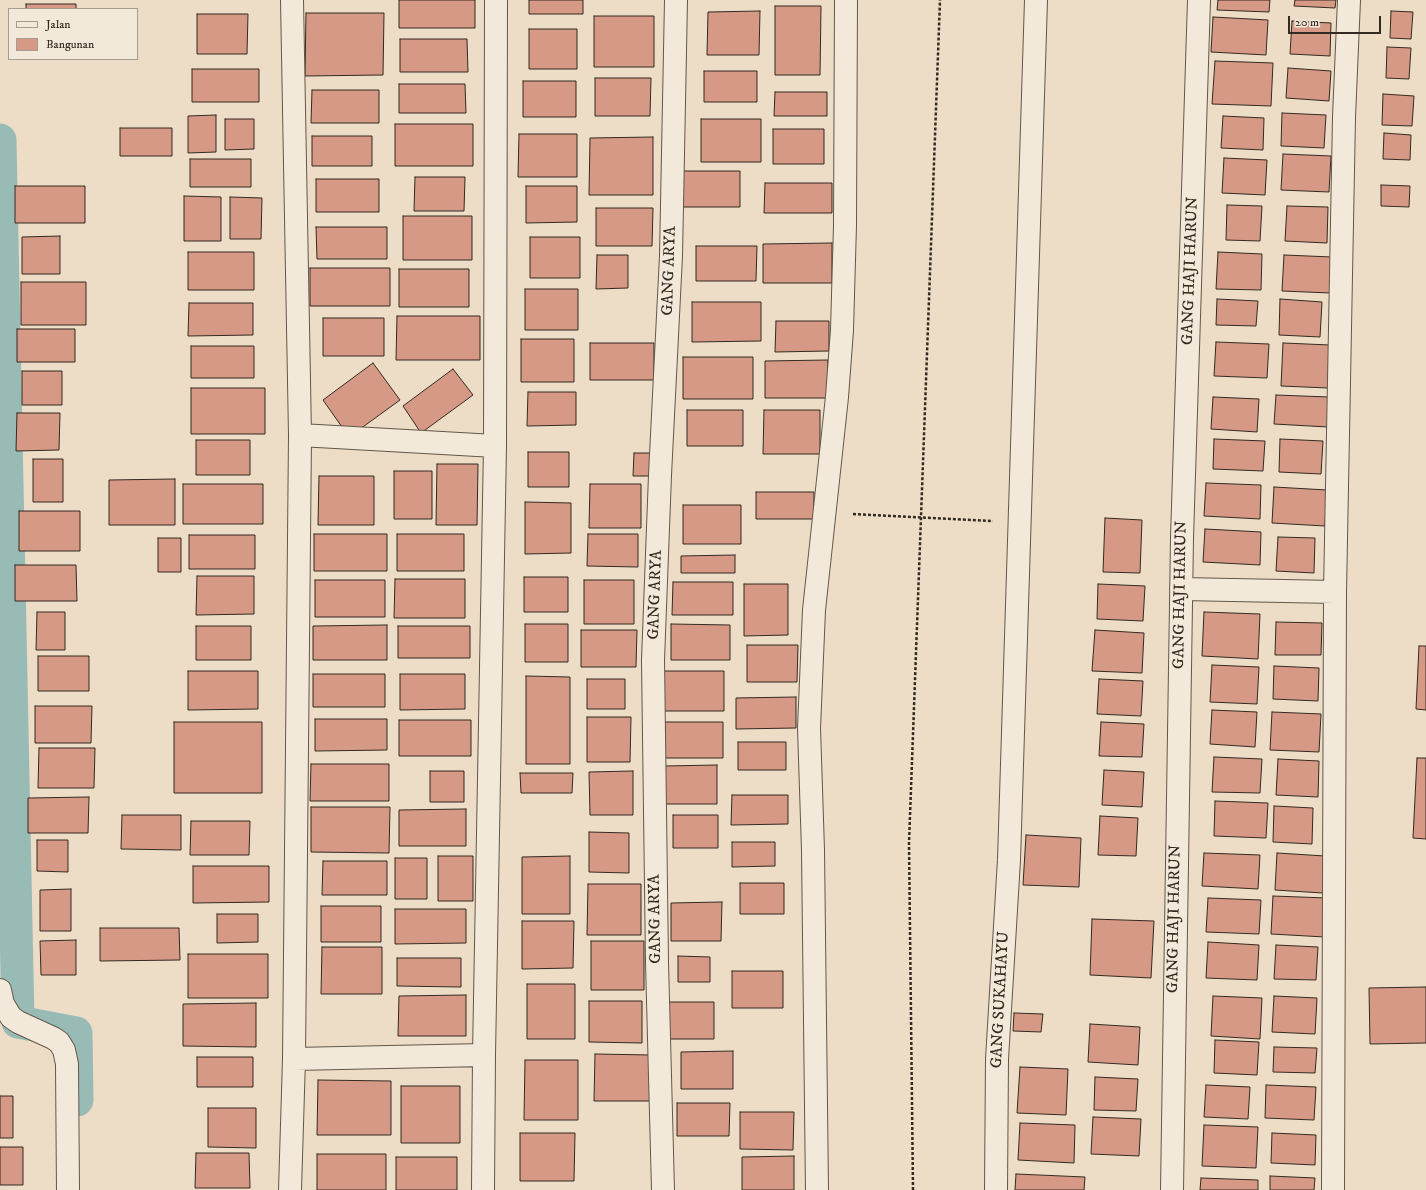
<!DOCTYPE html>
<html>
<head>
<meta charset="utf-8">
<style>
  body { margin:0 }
  #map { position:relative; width:1426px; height:1190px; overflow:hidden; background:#edddc6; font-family:"IM FELL DW Pica",serif }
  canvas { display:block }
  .legend { position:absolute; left:8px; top:8px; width:130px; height:52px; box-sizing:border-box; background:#f3e9da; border:1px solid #a69d90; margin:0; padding:5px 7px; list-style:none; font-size:12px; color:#332a21 }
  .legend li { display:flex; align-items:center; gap:8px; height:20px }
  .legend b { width:20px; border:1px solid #a69d90 }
  .scale { position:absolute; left:1288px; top:16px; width:93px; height:18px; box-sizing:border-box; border:2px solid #332a21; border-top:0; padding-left:5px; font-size:12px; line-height:14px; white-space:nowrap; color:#332a21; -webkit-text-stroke:3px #f3e9da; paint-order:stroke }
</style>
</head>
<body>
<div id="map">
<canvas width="1426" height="1190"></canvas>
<ul class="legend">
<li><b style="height:5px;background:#f3e9da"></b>Jalan</li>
<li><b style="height:11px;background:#d59985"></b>Bangunan</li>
</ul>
<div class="scale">20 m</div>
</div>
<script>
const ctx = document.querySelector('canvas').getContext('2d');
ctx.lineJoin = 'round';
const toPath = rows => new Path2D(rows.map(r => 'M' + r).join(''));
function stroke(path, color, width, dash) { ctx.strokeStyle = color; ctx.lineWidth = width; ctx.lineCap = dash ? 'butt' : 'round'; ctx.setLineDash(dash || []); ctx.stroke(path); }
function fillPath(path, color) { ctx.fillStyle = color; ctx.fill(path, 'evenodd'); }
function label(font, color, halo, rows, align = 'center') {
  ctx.font = font + ' "IM FELL DW Pica",serif'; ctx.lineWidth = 3; ctx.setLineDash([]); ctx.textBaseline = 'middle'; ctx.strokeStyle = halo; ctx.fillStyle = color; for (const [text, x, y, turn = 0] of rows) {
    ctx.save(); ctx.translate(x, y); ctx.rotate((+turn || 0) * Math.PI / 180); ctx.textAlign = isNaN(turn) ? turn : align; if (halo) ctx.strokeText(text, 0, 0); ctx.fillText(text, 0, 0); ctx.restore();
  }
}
const canal = toPath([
  [0,140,18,1022,76,1033,77,1100]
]);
const building = toPath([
  [399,0,475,0,475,28,399,28,399,0],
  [529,0,583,0,583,14,529,14,529,0],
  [1218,0,1270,0,1269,12,1217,10,1218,0],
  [1295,0,1336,0,1335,8,1294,6,1295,0],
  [26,4,76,4,76,9,26,9,26,4],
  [775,6,821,6,820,75,775,75,775,6],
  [760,11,759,55,707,55,708,12,760,11],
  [1391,11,1413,12,1411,39,1390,38,1391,11],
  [306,13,384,13,383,75,305,76,306,13],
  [197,14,248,14,247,54,197,54,197,14],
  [594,16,654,16,654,67,594,67,594,16],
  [1213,17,1268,20,1266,55,1211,52,1213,17],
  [1292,21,1331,23,1330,56,1290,54,1292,21],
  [529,29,577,29,577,69,529,69,529,29],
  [400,39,467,39,468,72,400,72,400,39],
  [1387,47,1411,48,1409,79,1386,78,1387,47],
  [1215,61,1273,63,1271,106,1212,104,1215,61],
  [1288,68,1331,71,1329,101,1286,98,1288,68],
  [192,69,259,69,259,102,192,102,192,69],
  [704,71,757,71,757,102,704,102,704,71],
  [595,78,651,78,650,116,595,116,595,78],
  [523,81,576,81,576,117,523,117,523,81],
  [399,84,465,84,466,113,399,113,399,84],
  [312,90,379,90,379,123,311,123,312,90],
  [775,92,827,92,827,116,774,116,775,92],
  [1383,94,1414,96,1412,126,1382,125,1383,94],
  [1282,113,1326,115,1324,148,1281,146,1282,113],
  [216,115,216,152,188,153,188,116,216,115],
  [1223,116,1264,118,1263,150,1221,148,1223,116],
  [225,119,254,119,254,149,225,150,225,119],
  [701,119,761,119,761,162,701,162,701,119],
  [395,124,473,124,473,166,395,166,395,124],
  [120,128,172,128,172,156,120,156,120,128],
  [773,129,824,129,824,164,773,164,773,129],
  [1384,133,1411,135,1410,160,1383,159,1384,133],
  [519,134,577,134,577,177,518,177,519,134],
  [312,136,372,136,372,166,312,166,312,136],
  [653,137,653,195,589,195,590,138,653,137],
  [1283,154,1331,156,1329,192,1281,190,1283,154],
  [1224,158,1267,160,1265,195,1222,193,1224,158],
  [190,159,251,159,251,187,190,187,190,159],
  [678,171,740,171,740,207,678,207,678,171],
  [415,177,465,177,464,211,414,211,415,177],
  [316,179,379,179,379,212,316,212,316,179],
  [765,183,832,183,832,213,764,213,765,183],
  [1381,185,1410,186,1409,207,1381,206,1381,185],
  [15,186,85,186,85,223,15,223,15,186],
  [526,186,577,186,577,222,526,223,526,186],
  [184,196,221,197,221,241,184,241,184,196],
  [230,197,262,198,261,239,230,239,230,197],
  [1227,205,1262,206,1260,241,1226,240,1227,205],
  [1287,206,1328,207,1327,243,1285,241,1287,206],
  [596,208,653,208,652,246,596,246,596,208],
  [403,216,472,216,472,260,403,260,403,216],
  [316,227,387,227,387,259,317,259,316,227],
  [60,236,60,274,22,274,22,237,60,236],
  [530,237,580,237,580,278,530,278,530,237],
  [832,243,832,283,763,283,763,244,832,243],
  [696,246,757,246,756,281,696,281,696,246],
  [188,252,254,252,254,290,188,290,188,252],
  [1218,252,1262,254,1261,290,1216,289,1218,252],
  [597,255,628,255,628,288,596,289,597,255],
  [1284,255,1332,257,1330,293,1282,291,1284,255],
  [310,268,390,268,390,306,310,306,310,268],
  [399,269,469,269,469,307,399,307,399,269],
  [21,282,86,282,86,325,21,325,21,282],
  [525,289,578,289,578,330,525,330,525,289],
  [1217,299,1258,301,1256,326,1216,325,1217,299],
  [1280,299,1322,302,1320,337,1279,335,1280,299],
  [692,302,761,302,761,341,692,342,692,302],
  [189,303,253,303,253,335,188,336,189,303],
  [397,316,480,316,480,360,396,360,397,316],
  [323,318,384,318,384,356,323,356,323,318],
  [776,321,829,321,829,351,775,352,776,321],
  [17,329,75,329,75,362,17,362,17,329],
  [521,339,574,339,574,382,521,382,521,339],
  [1216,342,1269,344,1267,378,1214,376,1216,342],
  [590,343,654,343,654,380,590,380,590,343],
  [1283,343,1330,345,1328,388,1281,386,1283,343],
  [191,346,254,346,254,378,191,378,191,346],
  [683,357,753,357,753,399,683,399,683,357],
  [828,360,827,398,765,398,765,361,828,360],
  [373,363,400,400,349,437,323,400,373,363],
  [453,369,473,395,421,433,403,406,453,369],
  [22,371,62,371,62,405,22,405,22,371],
  [191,388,265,388,265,434,191,434,191,388],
  [528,392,576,392,576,425,527,426,528,392],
  [1276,395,1329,397,1328,427,1274,424,1276,395],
  [1213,397,1259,399,1257,432,1211,429,1213,397],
  [687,410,743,410,743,446,687,446,687,410],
  [764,410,820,410,820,454,763,454,764,410],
  [17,413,60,413,59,450,16,451,17,413],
  [1214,439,1265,441,1263,471,1213,469,1214,439],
  [1280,439,1323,441,1321,474,1279,472,1280,439],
  [196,440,250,440,250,475,196,475,196,440],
  [528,452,569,452,569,487,528,487,528,452],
  [634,453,656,453,656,476,633,476,634,453],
  [33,459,63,459,63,502,33,502,33,459],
  [437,464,478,464,477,525,436,525,437,464],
  [394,471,432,471,432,519,394,519,394,471],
  [319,476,374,476,374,525,318,525,319,476],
  [175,479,175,525,109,525,109,480,175,479],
  [1206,483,1261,485,1260,519,1204,516,1206,483],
  [183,484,263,484,263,524,183,524,183,484],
  [590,484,641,484,641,528,589,528,590,484],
  [1274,487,1327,490,1325,526,1272,523,1274,487],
  [756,492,814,492,814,519,756,519,756,492],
  [525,502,571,503,571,553,525,554,525,502],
  [683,505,741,505,741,544,683,544,683,505],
  [19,511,80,511,80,551,19,551,19,511],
  [1105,518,1142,520,1140,573,1103,572,1105,518],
  [1205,529,1261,532,1260,565,1203,562,1205,529],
  [314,534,387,534,387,571,314,571,314,534],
  [397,534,464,534,464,571,397,571,397,534],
  [588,534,638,534,638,567,587,566,588,534],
  [189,535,255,535,255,569,189,569,189,535],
  [1278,537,1315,538,1314,573,1276,571,1278,537],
  [158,538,181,538,181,572,158,572,158,538],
  [735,555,735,573,681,573,681,556,735,555],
  [15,565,76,565,77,601,15,601,15,565],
  [197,576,254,576,254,614,196,615,197,576],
  [524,577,568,577,568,612,524,612,524,577],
  [395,579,465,579,465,618,394,618,395,579],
  [315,580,385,580,385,617,315,617,315,580],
  [584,580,634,580,634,624,584,624,584,580],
  [673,582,733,582,733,615,672,615,673,582],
  [744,584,788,584,788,635,744,636,744,584],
  [1098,584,1145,586,1143,621,1097,619,1098,584],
  [37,612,65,612,65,650,36,650,37,612],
  [1204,612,1260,614,1258,659,1202,656,1204,612],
  [1276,622,1322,623,1321,655,1275,655,1276,622],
  [525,624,568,624,568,662,525,662,525,624],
  [671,624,730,625,730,660,671,660,671,624],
  [387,625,387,660,313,660,313,626,387,625],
  [196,626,251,626,251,660,196,660,196,626],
  [398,626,470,626,470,658,398,658,398,626],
  [581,630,637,630,636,667,581,667,581,630],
  [1095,630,1144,633,1142,673,1092,671,1095,630],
  [747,645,798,645,797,682,747,682,747,645],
  [1419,646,1426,646,1426,710,1416,709,1419,646],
  [38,656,89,656,89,691,38,691,38,656],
  [1212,665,1259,667,1257,704,1210,702,1212,665],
  [1274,666,1319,668,1318,701,1273,699,1274,666],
  [188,671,258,671,258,709,188,710,188,671],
  [662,671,724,671,724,711,661,711,662,671],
  [313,674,385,674,385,707,313,707,313,674],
  [400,674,465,674,465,709,400,710,400,674],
  [526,676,570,677,570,764,526,764,526,676],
  [587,679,625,679,625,709,587,709,587,679],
  [1099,679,1143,681,1141,716,1097,714,1099,679],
  [796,697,796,728,736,729,736,698,796,697],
  [35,706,92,706,91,743,35,743,35,706],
  [1212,710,1257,712,1255,747,1210,744,1212,710],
  [1272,712,1321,714,1319,752,1270,750,1272,712],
  [587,717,631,717,630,762,587,762,587,717],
  [315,719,387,719,387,750,315,751,315,719],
  [399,720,471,720,471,756,399,756,399,720],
  [174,722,262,722,262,793,174,793,174,722],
  [665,722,723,722,723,758,665,758,665,722],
  [1101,722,1144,724,1142,757,1099,756,1101,722],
  [738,742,786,742,786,770,738,770,738,742],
  [39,748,95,748,94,788,38,788,39,748],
  [1214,757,1262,759,1260,793,1212,792,1214,757],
  [1417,758,1426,758,1426,839,1413,838,1417,758],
  [1278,759,1319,761,1318,797,1276,795,1278,759],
  [311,764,389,764,389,801,310,801,311,764],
  [717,765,717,804,665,804,665,766,717,765],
  [1104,770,1144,772,1142,807,1102,805,1104,770],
  [430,771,464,771,464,802,430,802,430,771],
  [633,771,633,815,590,815,589,772,633,771],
  [520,773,573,773,572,793,521,793,520,773],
  [732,795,788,795,788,824,731,825,732,795],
  [89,797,88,833,28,833,28,798,89,797],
  [1215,801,1268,803,1266,838,1214,836,1215,801],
  [1274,806,1313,808,1312,844,1273,842,1274,806],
  [311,807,390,807,389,853,311,852,311,807],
  [466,809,466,846,399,846,399,810,466,809],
  [122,815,181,815,181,850,121,849,122,815],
  [673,815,718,815,718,848,673,848,673,815],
  [1100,816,1138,818,1136,856,1098,855,1100,816],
  [191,821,250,821,249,855,190,855,191,821],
  [589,832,629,833,629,873,589,872,589,832],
  [1026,835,1081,838,1079,887,1023,885,1026,835],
  [37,840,68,840,68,872,37,871,37,840],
  [732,842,775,842,775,866,732,867,732,842],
  [1204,853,1260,855,1258,889,1202,886,1204,853],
  [1277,853,1325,856,1323,893,1275,890,1277,853],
  [438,856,473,856,473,901,438,901,438,856],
  [570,856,570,914,522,914,522,857,570,856],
  [395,858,427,858,427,899,395,899,395,858],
  [323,861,387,861,387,895,322,895,323,861],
  [193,866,269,866,269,902,193,903,193,866],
  [740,883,784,883,784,914,740,914,740,883],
  [588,884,641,884,641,935,587,935,588,884],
  [71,889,71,931,40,931,40,890,71,889],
  [1273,896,1327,898,1325,937,1271,934,1273,896],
  [1208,898,1261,900,1259,934,1206,932,1208,898],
  [722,902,721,941,671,941,671,903,722,902],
  [321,906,381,906,381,942,321,942,321,906],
  [395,909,466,909,466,943,395,944,395,909],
  [217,914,258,914,258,942,217,943,217,914],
  [1092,919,1154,921,1151,978,1090,975,1092,919],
  [522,921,574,921,573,968,522,969,522,921],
  [100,928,179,928,180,960,100,961,100,928],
  [76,940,76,975,41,975,40,941,76,940],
  [591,941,644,941,644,990,591,990,591,941],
  [1208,942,1259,945,1257,980,1206,978,1208,942],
  [1276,945,1318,947,1316,980,1274,979,1276,945],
  [322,947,382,947,382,994,321,994,322,947],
  [188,954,268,954,268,998,188,998,188,954],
  [678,956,710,957,710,982,678,982,678,956],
  [397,958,461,958,461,987,397,986,397,958],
  [732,971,783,971,783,1008,732,1008,732,971],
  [527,984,575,984,575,1039,527,1039,527,984],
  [1426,987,1426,1043,1370,1044,1369,988,1426,987],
  [466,995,466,1036,398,1036,399,996,466,995],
  [1213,996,1262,998,1260,1039,1211,1036,1213,996],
  [1274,996,1317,998,1315,1034,1272,1032,1274,996],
  [589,1001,642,1001,642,1043,589,1042,589,1001],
  [663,1002,714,1002,714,1039,663,1039,663,1002],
  [256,1003,256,1047,183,1046,183,1004,256,1003],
  [1014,1013,1043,1014,1041,1032,1013,1031,1014,1013],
  [1090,1024,1140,1027,1138,1065,1088,1062,1090,1024],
  [1215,1040,1259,1042,1257,1075,1214,1073,1215,1040],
  [1274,1047,1317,1048,1315,1073,1273,1072,1274,1047],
  [733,1051,733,1089,681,1089,681,1052,733,1051],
  [595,1054,651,1055,651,1101,594,1101,595,1054],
  [197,1057,253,1057,253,1087,197,1087,197,1057],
  [525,1060,578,1060,578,1120,524,1120,525,1060],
  [1020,1067,1068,1069,1066,1115,1017,1113,1020,1067],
  [1095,1077,1138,1079,1136,1111,1094,1110,1095,1077],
  [318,1080,391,1081,391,1135,317,1135,318,1080],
  [1206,1085,1250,1087,1248,1119,1204,1117,1206,1085],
  [1266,1085,1316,1087,1314,1120,1265,1118,1266,1085],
  [401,1086,460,1086,460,1143,401,1143,401,1086],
  [0,1096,13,1096,13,1138,0,1138,0,1096],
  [677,1103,730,1103,729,1136,677,1136,677,1103],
  [208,1108,256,1108,256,1148,208,1147,208,1108],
  [740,1112,794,1112,793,1150,740,1149,740,1112],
  [1093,1117,1141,1119,1139,1156,1091,1154,1093,1117],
  [1020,1123,1075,1125,1074,1163,1018,1160,1020,1123],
  [1204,1125,1258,1127,1256,1168,1202,1166,1204,1125],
  [520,1133,575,1133,574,1181,520,1181,520,1133],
  [1272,1133,1316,1135,1315,1165,1271,1163,1272,1133],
  [0,1147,23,1147,23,1185,0,1185,0,1147],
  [196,1153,249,1153,250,1188,195,1188,196,1153],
  [317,1154,386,1154,386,1190,317,1190,317,1154],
  [794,1156,794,1190,742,1190,742,1157,794,1156],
  [396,1157,457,1157,457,1190,396,1190,396,1157],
  [1016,1174,1085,1177,1084,1190,1015,1190,1016,1174],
  [1270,1176,1315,1178,1314,1190,1270,1190,1270,1176],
  [1201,1178,1258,1180,1258,1190,1200,1190,1201,1178]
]);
const path = toPath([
  [853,514,993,521],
  [913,1190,909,843,940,0]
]);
const street = toPath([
  [300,435,495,446],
  [1181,589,1335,592],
  [0,990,3,1004,11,1017,18,1022,53,1038,59,1042,64,1050,67,1064,68,1190],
  [294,1059,484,1055],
  [290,1190,294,1059,300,435,292,0],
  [483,1190,484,1055,495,446,496,0],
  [663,1190,657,962,653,660,660,475,671,256,676,0],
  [817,1190,813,850,809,728,814,610,837,397,842,330,845,225,846,0],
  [996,1190,997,1059,1009,860,1036,0],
  [1172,1190,1182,538,1199,0],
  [1333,1190,1335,592,1344,117,1349,0]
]);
const streetNames = [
  ["GANG ARYA",670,271,-88],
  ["GANG HAJI HARUN",1191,271,-88],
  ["GANG ARYA",656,595,-88],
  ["GANG HAJI HARUN",1181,595,-89],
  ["GANG ARYA",656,919,-91],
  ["GANG HAJI HARUN",1175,919,-89],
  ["GANG SUKAHAYU",1001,1000,-87]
];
stroke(canal, '#99bbb6', 33);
fillPath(building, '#d59985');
stroke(building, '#332a21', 1);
stroke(street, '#62574a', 24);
stroke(path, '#332a21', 2.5, [3, 2]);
stroke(street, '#f3e9da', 22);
label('16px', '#332a21', '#f3e9da', streetNames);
</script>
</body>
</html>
